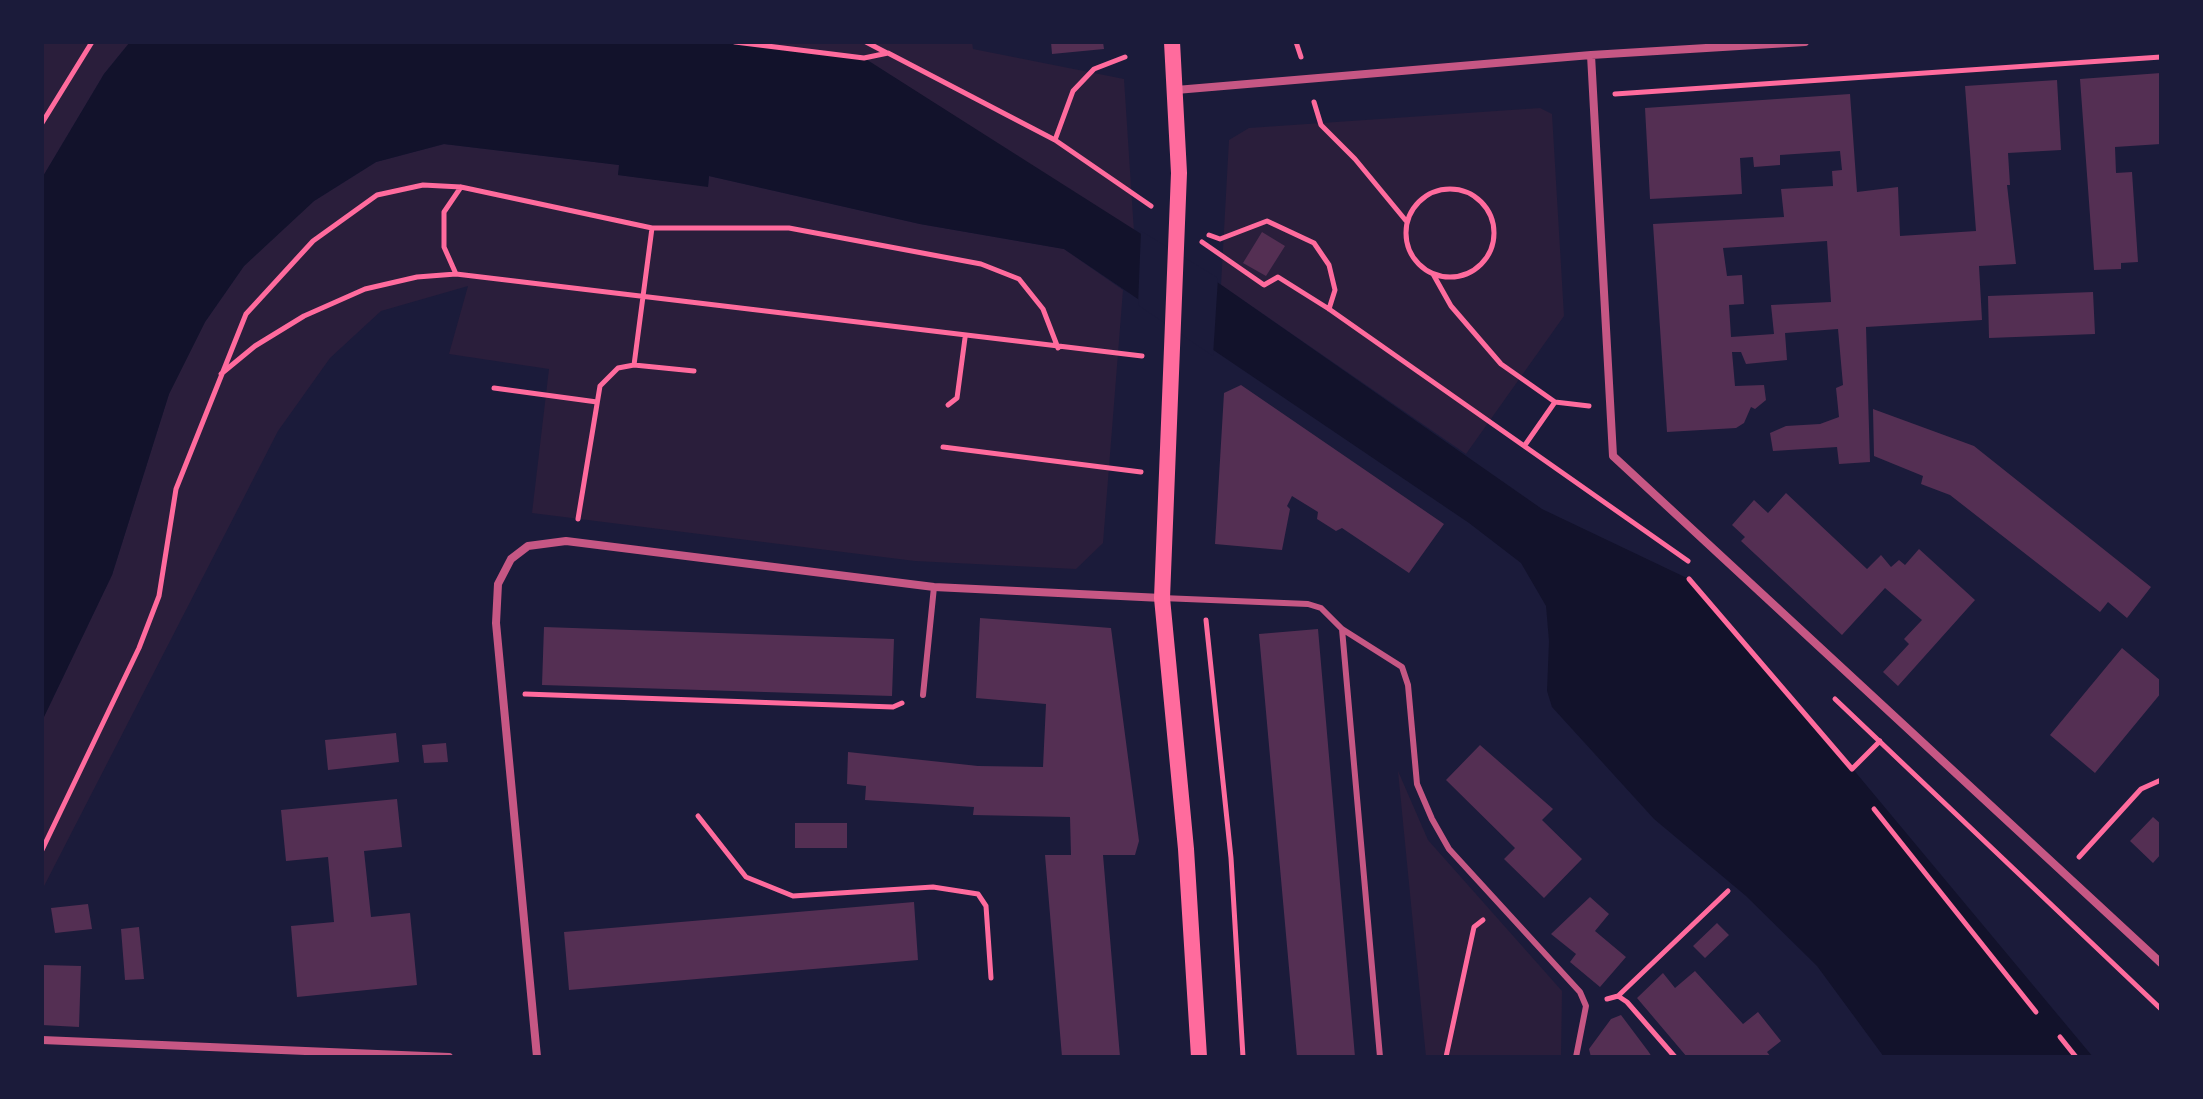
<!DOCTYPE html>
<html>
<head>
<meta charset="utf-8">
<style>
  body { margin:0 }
  #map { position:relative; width:2203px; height:1099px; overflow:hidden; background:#1b1b3a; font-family:"PT Serif",serif }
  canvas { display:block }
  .frame { position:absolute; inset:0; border:44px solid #1b1b3a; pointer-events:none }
</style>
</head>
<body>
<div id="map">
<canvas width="2203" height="1099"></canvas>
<div class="frame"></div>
</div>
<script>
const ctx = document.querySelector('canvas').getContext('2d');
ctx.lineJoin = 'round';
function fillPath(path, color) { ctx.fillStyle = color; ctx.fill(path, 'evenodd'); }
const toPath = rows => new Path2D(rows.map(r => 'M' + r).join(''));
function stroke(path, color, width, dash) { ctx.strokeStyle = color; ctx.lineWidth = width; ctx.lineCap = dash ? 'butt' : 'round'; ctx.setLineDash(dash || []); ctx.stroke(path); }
const green = toPath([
  [42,42,130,42,104,74,42,178],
  [735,42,972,42,973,49,1124,79,1134,232,864,58],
  [1540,108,1552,114,1564,316,1466,454,1221,285,1229,140,1249,128],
  [444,144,620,165,618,175,708,186,709,176,920,224,1064,249,1123,290,1103,543,1076,569,915,561,532,513,549,369,449,354,468,286,381,311,330,358,278,431,42,890,42,721,112,575,169,394,205,322,244,266,314,201,376,162],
  [1398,771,1428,840,1562,991,1561,1057,1426,1057]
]);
const water = toPath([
  [130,42,735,42,864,58,1220,284,1542,509,1689,579,1852,768,2093,1057,1884,1057,1817,966,1746,896,1654,819,1552,707,1547,691,1549,641,1546,606,1521,563,1469,523,1064,249,920,224,709,176,708,187,618,175,619,165,444,144,376,162,314,201,244,266,205,322,169,394,112,575,42,721,42,178,104,74]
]);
const pier = toPath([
  [1141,231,1218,278,1213,356,1138,305]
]);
const building = toPath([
  [1051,42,1103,42,1104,49,1052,54],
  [2161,73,2161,144,2115,147,2116,173,2132,172,2138,262,2121,263,2121,269,2094,270,2080,79],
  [2057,80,2061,150,2008,153,2010,185,2007,185,2016,264,1979,266,1982,320,1866,327,1870,462,1839,464,1837,447,1773,451,1770,433,1786,426,1820,424,1839,417,1836,388,1843,385,1838,329,1785,333,1787,360,1746,364,1741,352,1732,352,1735,386,1764,385,1766,400,1755,409,1751,407,1744,423,1736,428,1667,432,1653,224,1784,217,1781,189,1833,186,1832,171,1842,170,1840,151,1780,155,1780,165,1754,167,1753,157,1740,158,1742,194,1650,199,1645,108,1850,94,1857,192,1898,187,1900,236,1976,231,1965,86],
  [1827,241,1831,302,1771,305,1774,334,1731,337,1729,305,1744,304,1742,275,1727,276,1723,248],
  [1262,232,1285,246,1266,276,1243,263],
  [2093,292,2095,334,1989,338,1988,296],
  [1241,385,1444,524,1409,573,1342,528,1336,531,1317,519,1318,512,1292,496,1287,506,1290,509,1282,550,1215,544,1224,393],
  [1873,409,1974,446,2151,587,2127,618,2108,602,2100,612,1950,495,1921,484,1923,476,1874,456],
  [1786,493,1867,569,1881,555,1891,567,1899,560,1905,565,1919,549,1975,600,1898,686,1883,672,1909,644,1904,639,1922,620,1885,588,1842,635,1741,541,1745,537,1732,525,1754,500,1768,513],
  [980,618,1111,628,1139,841,1135,855,1103,855,1120,1057,1062,1057,1045,855,1071,855,1070,817,973,815,974,807,865,800,866,786,847,784,848,752,978,766,1043,767,1046,704,976,698],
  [544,627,894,639,892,696,542,685],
  [1318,629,1355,1057,1297,1057,1259,634],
  [2122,648,2161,681,2161,693,2095,773,2050,735],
  [396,733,399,762,328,770,325,740],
  [446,743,448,762,424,763,422,745],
  [1480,745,1553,809,1542,820,1582,859,1544,898,1504,859,1515,848,1446,780],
  [397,799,402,847,364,851,371,917,410,913,417,985,297,997,291,926,334,922,328,857,286,861,281,810],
  [2153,817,2161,824,2161,854,2153,863,2130,841],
  [795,823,847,823,847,848,795,848],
  [1590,897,1609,914,1595,931,1626,957,1600,987,1570,962,1576,954,1551,934],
  [914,902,918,960,569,990,564,932],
  [88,904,92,929,55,933,51,908],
  [1717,923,1729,935,1705,958,1693,946],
  [139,927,144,979,125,980,121,929],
  [42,965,81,966,79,1027,42,1025],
  [1695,971,1743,1024,1758,1012,1781,1041,1767,1052,1771,1057,1687,1057,1637,998,1663,973,1675,988],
  [1621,1015,1648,1051,1652,1057,1591,1057,1589,1049,1611,1019]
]);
const path = toPath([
  [735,42,864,58,888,53,1055,140,1151,206],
  [866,42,887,53],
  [1296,42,1301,57],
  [1615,94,2161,57],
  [1314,102,1321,125,1355,159,1407,222],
  [42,123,92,42],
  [1055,140,1073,91,1094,69,1125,57],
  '1406 233a44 44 0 1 1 88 0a44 44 0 1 1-88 0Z',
  [1209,235,1220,239,1267,221,1314,243,1329,265,1335,290,1329,309],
  [1202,242,1264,285,1278,277,1329,309,1688,561],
  [456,274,444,247,444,212,461,187],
  [1433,274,1451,306,1501,364,1555,402,1589,406],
  [634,365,694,371],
  [221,374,255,346,304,316,365,289,417,277,456,274,1142,356],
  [494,388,597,402],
  [948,405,957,398,965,338],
  [1525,445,1555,402],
  [943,447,1141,472],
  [578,519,600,386,618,368,634,365,652,228],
  [1689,579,1852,769,1880,741],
  [1206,620,1231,858,1243,1057],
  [525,694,893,707,902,703],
  [1835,699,2161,1009],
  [1874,809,2036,1012],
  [698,816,746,877,793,896,933,887,978,894,986,906,991,978],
  [42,850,139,648,159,596,176,489,246,314,313,241,377,195,423,185,461,187,652,228,789,228,981,264,1019,279,1043,309,1058,348],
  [2079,857,2141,789,2161,780],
  [1618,996,1728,891],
  [1607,999,1618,996,1627,1002,1675,1057],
  [2060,1037,2076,1057],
  [1446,1057,1474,927,1483,920]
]);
const service = toPath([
  [1162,598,1308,604,1321,608,1342,629,1402,667,1408,685,1417,784,1432,819,1449,849,1580,992,1586,1006,1576,1057],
  [1342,629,1380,1057],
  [923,695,934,587]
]);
const minor = toPath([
  [1591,55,1613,456,2161,963],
  [1176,90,1591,55,1805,42],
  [42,1040,449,1057],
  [537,1057,496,623,498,584,511,559,528,546,566,541,934,587,1162,598]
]);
const secondary = toPath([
  [1172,42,1179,173,1162,598,1186,849,1199,1057]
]);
fillPath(green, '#2a1e3b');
fillPath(water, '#12122b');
fillPath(pier, '#1b1b3a');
fillPath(building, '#542f53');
stroke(path, '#ff6b9d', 5);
stroke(service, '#c65784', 6);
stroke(minor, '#c65784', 8);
stroke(secondary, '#ff6b9d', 16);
</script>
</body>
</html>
